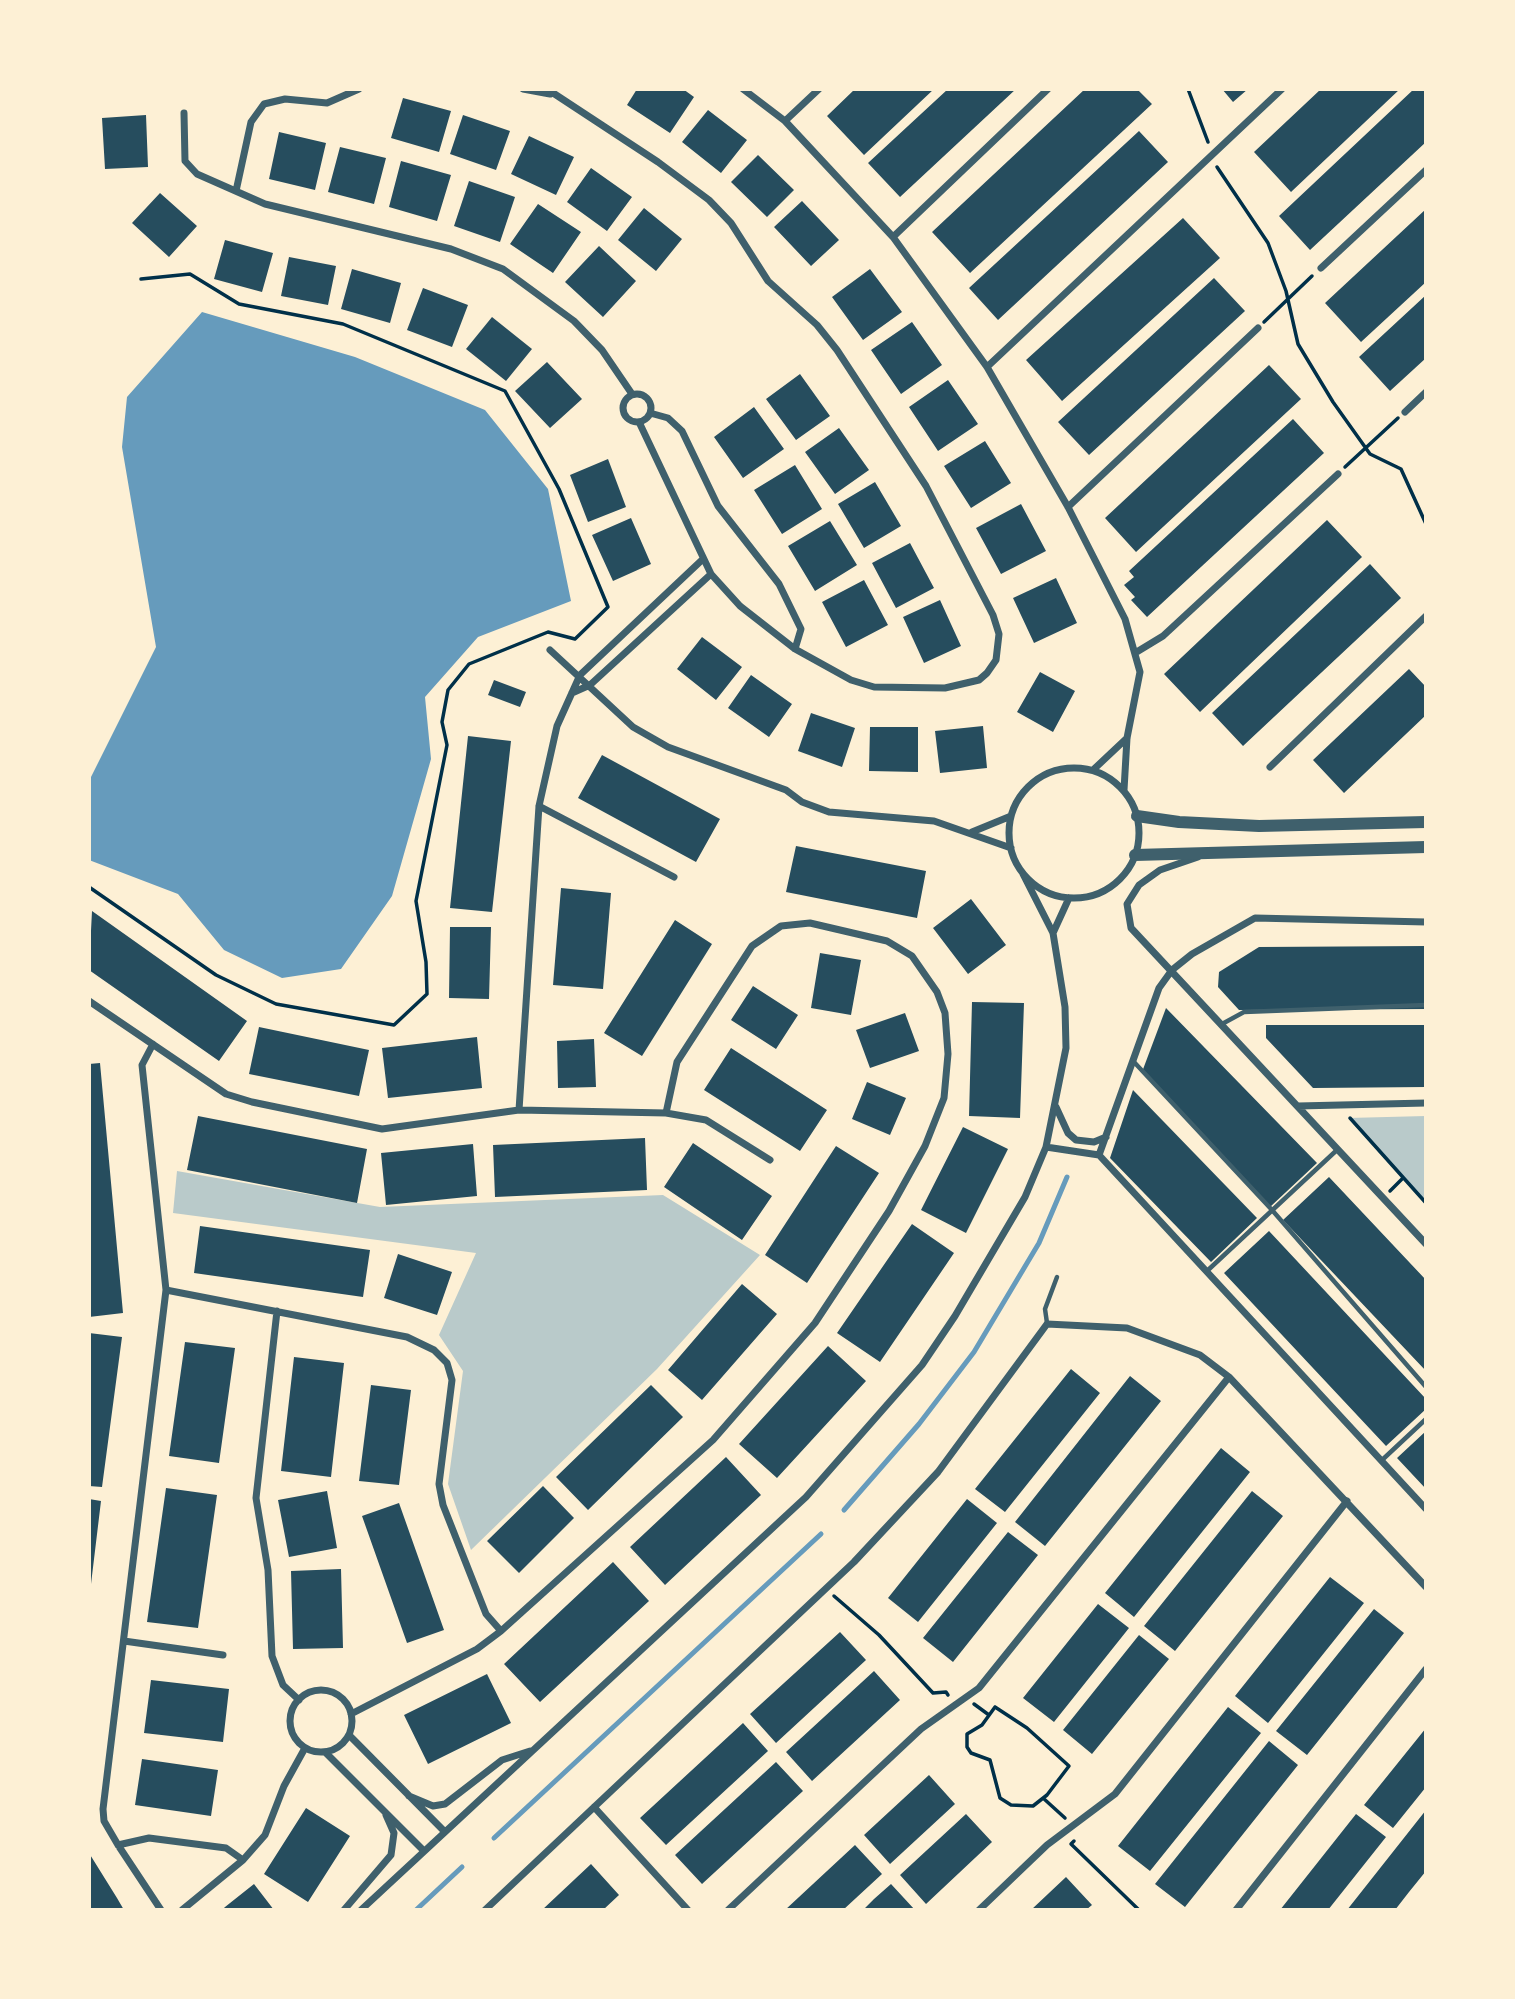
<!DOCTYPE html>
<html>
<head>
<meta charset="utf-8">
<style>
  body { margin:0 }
  #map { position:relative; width:1515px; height:1999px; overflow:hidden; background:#fdf0d5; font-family:Poppins,sans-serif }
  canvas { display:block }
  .frame { position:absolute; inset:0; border:91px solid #fdf0d5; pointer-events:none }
</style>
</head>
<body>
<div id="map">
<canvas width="1515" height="1999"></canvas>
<div class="frame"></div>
</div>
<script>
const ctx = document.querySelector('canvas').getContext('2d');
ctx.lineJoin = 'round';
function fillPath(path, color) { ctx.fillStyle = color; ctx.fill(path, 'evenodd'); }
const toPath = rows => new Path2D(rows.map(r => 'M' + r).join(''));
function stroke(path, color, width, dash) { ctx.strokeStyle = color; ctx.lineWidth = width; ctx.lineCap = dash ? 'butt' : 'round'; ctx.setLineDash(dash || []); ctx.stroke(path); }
const green = toPath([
  [1426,1116,1426,1203,1348,1118],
  [177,1171,380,1207,663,1195,760,1255,657,1369,471,1550,448,1484,463,1371,439,1335,476,1253,173,1213]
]);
const water = toPath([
  [202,312,355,357,485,410,548,489,571,601,478,637,425,697,431,759,392,896,341,969,282,978,224,950,178,894,89,860,89,781,156,647,122,447,127,397]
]);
const stream = toPath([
  [844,1510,919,1424,974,1352,1039,1243,1067,1177],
  [494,1838,821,1534],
  [416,1910,462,1867]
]);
const building = toPath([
  [637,89,683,89,694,97,670,133,627,105],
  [855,89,934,89,864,155,827,116],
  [948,89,1016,89,900,197,868,163],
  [1085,89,1137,89,1152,104,970,273,932,232],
  [1222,89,1248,89,1233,102],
  [1321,89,1400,89,1291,192,1254,152],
  [1414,89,1426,89,1426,142,1310,250,1279,216],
  [403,98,451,111,439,152,391,138],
  [708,110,747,140,721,173,682,142],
  [146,115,148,167,105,169,102,118],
  [463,115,510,131,496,170,450,154],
  [1139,131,1168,162,998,320,969,288],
  [279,132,326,143,315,190,269,179],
  [529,136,574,157,556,195,511,174],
  [340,147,386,158,374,204,328,192],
  [758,155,794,190,767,217,731,182],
  [401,161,451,175,437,221,389,207],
  [591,168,632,197,607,231,567,202],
  [469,181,515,197,500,242,454,226],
  [160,193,197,226,169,257,132,223],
  [802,201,839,240,811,266,774,227],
  [538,204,581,232,553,273,510,244],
  [644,208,682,239,656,271,618,240],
  [1426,209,1426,282,1361,342,1325,303],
  [1183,218,1220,258,1062,401,1026,360],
  [225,240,273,253,262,292,214,279],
  [599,246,636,281,603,317,565,282],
  [289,257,336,266,328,305,281,296],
  [352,269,401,283,390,323,341,309],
  [870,269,902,312,863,340,832,297],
  [1214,278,1245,311,1089,455,1058,422],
  [423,288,468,305,452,347,407,330],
  [1426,295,1426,358,1390,391,1359,357],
  [492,317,532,349,506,381,466,349],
  [912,322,942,365,901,394,871,350],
  [547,362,582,399,550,428,515,391],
  [1269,365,1301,399,1136,552,1105,518],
  [800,374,830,416,796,440,766,399],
  [948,380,978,424,938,451,909,407],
  [754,407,784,449,743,478,714,437],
  [1293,419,1324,453,1147,617,1131,600,1135,597,1124,585,1134,577,1129,571],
  [839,428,869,470,835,494,805,452],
  [985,441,1011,483,971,508,944,466],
  [608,459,626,507,588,522,570,475],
  [795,465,822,509,782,534,754,490],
  [875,482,901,526,864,548,838,504],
  [1021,504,1046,551,1001,574,976,528],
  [631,518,651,564,613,581,592,535],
  [1327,520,1362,557,1200,712,1164,674],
  [830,521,857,565,815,591,788,546],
  [910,543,934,588,896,608,872,563],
  [1370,564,1401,598,1243,746,1212,713],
  [1056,578,1077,623,1034,643,1013,598],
  [864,580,888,625,846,647,822,602],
  [940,600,961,646,924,663,903,617],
  [702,637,742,667,716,700,677,669],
  [1409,669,1426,687,1426,715,1344,793,1313,760],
  [1040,672,1075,691,1053,732,1017,712],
  [751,675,792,704,769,737,728,708],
  [494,680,526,692,520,707,488,695],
  [811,713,855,728,842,767,798,751],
  [983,726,987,768,940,773,935,731],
  [870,727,918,727,918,772,869,771],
  [468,736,511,741,492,912,450,908],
  [602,755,720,819,696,862,578,798],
  [796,846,926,871,917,918,786,892],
  [561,888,611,893,603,989,553,985],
  [971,899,1006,945,968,974,933,928],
  [92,911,247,1021,219,1061,89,970],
  [675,920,712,944,642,1056,604,1033],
  [450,927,491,927,489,999,449,998],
  [1426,946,1426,1009,1239,1010,1218,987,1219,972,1259,947],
  [820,953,861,960,851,1015,811,1008],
  [753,986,798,1015,776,1049,731,1020],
  [972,1002,1024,1003,1020,1118,969,1116],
  [1166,1008,1317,1163,1270,1207,1142,1072],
  [905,1013,919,1051,870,1068,856,1030],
  [1266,1025,1426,1025,1426,1087,1313,1088,1266,1038],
  [259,1027,369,1050,359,1096,249,1074],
  [477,1037,482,1088,388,1098,382,1048],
  [594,1039,596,1087,558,1088,557,1041],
  [731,1048,827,1110,800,1151,704,1090],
  [100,1063,123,1313,89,1317,89,1064],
  [867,1082,906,1098,890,1135,852,1119],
  [1133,1090,1257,1218,1211,1262,1110,1158],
  [198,1116,367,1149,357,1203,187,1170],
  [963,1127,1008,1149,966,1233,921,1210],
  [645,1138,647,1190,495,1197,493,1145],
  [693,1143,772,1196,742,1240,664,1187],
  [473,1144,477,1196,386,1205,381,1153],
  [836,1146,879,1173,807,1283,765,1255],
  [1329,1177,1426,1280,1426,1371,1283,1220],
  [912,1224,954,1253,880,1362,837,1333],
  [200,1226,370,1250,363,1297,194,1273],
  [1269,1231,1426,1399,1426,1409,1386,1446,1224,1273],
  [398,1254,452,1272,437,1315,384,1298],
  [742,1284,777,1314,702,1400,668,1370],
  [89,1333,122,1337,102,1487,89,1486],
  [185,1342,235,1348,219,1463,169,1456],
  [828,1346,866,1381,777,1478,739,1444],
  [294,1357,344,1363,331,1477,281,1471],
  [1071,1369,1100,1393,1005,1512,975,1489],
  [1130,1376,1161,1401,1045,1546,1015,1522],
  [371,1385,411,1390,399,1485,359,1481],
  [651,1385,683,1417,588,1510,556,1477],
  [1426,1431,1426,1489,1397,1458],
  [1221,1448,1250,1472,1134,1617,1105,1593],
  [726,1457,761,1495,665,1585,630,1547],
  [543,1486,574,1518,519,1573,487,1541],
  [166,1488,217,1495,198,1628,147,1622],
  [327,1491,337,1548,289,1557,278,1500],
  [1252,1491,1283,1516,1175,1651,1144,1626],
  [89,1499,101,1501,91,1584,89,1584],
  [967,1499,997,1523,918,1622,888,1598],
  [399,1503,444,1630,407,1643,362,1516],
  [1008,1532,1038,1555,953,1662,923,1638],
  [613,1562,649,1601,540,1702,504,1664],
  [341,1569,343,1648,293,1649,291,1571],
  [1330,1577,1364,1603,1268,1723,1235,1696],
  [1098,1604,1129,1628,1054,1722,1023,1698],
  [1374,1609,1404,1633,1307,1755,1276,1731],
  [840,1632,866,1660,776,1743,750,1714],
  [1139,1635,1169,1659,1092,1754,1063,1730],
  [874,1671,900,1700,812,1781,786,1752],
  [487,1674,511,1723,428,1764,404,1715],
  [151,1680,229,1689,223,1742,144,1733],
  [1228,1707,1261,1733,1150,1871,1118,1846],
  [743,1723,768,1751,666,1845,640,1818],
  [1426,1728,1426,1787,1393,1828,1364,1805],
  [1269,1741,1298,1765,1185,1907,1155,1884],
  [142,1759,218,1770,211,1816,135,1805],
  [776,1762,803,1791,702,1884,675,1855],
  [929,1775,955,1804,890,1864,864,1835],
  [306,1808,350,1836,308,1902,264,1874],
  [1426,1810,1426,1871,1409,1892,1395,1910,1347,1910],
  [966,1814,992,1842,926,1904,900,1875],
  [1356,1814,1386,1837,1328,1910,1280,1910],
  [855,1845,882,1874,843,1910,785,1910],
  [89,1853,117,1898,124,1910,89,1910],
  [591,1864,619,1895,603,1910,542,1910],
  [1066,1877,1092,1905,1086,1910,1031,1910],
  [254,1884,274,1910,222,1910,225,1907],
  [891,1884,915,1910,863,1910,874,1899]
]);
const path = toPath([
  [1188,89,1208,142],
  [1217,167,1268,243,1286,291,1298,344,1333,402,1370,454,1401,469,1426,524],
  [1264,322,1312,276],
  [1345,467,1398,418],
  [89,887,216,975,276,1004,394,1025,427,994,426,962,416,901,447,745,442,722,448,690,469,664,548,632,575,639,608,607,559,489,505,391,343,324,239,304,190,274,141,279],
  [1350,1118,1426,1203],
  [1390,1191,1403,1178],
  [834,1596,879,1635,933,1693,946,1692,948,1695],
  [974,1704,989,1715],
  [995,1707,1027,1728,1069,1766,1047,1795,1033,1806,1011,1805,1000,1798,990,1760,971,1753,967,1747,967,1734,982,1725,995,1707],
  [1043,1798,1065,1818],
  [1074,1841,1071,1844,1139,1910]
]);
const service = toPath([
  [1222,1024,1244,1012,1426,1005],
  [1134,1062,1272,1210,1426,1387],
  [1207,1271,1338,1149],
  [1047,1323,1045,1309,1057,1277],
  [1381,1461,1426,1419]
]);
const minor = toPath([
  [523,89,550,94],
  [547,89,658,162,709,200,731,223,768,281,817,325,837,350,926,486,993,615,999,634,996,660,987,673,979,680,945,688,874,687,851,680,795,649,740,606,711,574,639,422],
  [743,89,785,121,893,237,987,367,1068,507,1125,619,1140,672,1127,738,1124,790],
  [184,113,185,161,197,174,265,204,451,249,503,269,574,321,602,350,632,394],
  [785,121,819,89],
  [236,191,251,122,264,104,285,99,327,103,359,89],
  [893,237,1048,89],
  [1321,268,1426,170],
  [987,367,1282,89],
  '623 408a14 14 0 1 1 28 0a14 14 0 1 1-28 0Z',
  [1405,412,1426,392],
  [650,413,668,418,682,431,718,506,779,584,801,629,795,649],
  [1068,507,1258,328],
  [550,650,633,727,668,747,786,790,802,802,829,812,934,821,1011,848],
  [1135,653,1163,636,1338,474],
  [572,693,590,685,711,574],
  [1270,767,1426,616],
  '1009 833a65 65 0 1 1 130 0a65 65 0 1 1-130 0Z',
  [1093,770,1127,738],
  [539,806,674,877],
  [972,832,1011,816],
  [1198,857,1160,870,1139,885,1127,904,1131,928,1426,1244],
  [1053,933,1069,898],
  [89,1001,226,1094,252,1102,382,1129,519,1110,666,1113,706,1120,770,1160],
  [153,1044,142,1065,166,1290,103,1809,104,1821,118,1845,161,1910],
  [1298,1106,1426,1103],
  [1056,1107,1068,1133,1076,1140,1094,1142,1106,1137],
  [519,1110,539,806,557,726,580,675,703,559],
  [1046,1147,1099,1155,1426,1509],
  [1099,1155,1159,988,1172,970,1192,954,1255,918,1426,922],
  [166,1290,407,1337,434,1350,447,1363,452,1380,439,1484,443,1505,486,1614,501,1631],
  [277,1311,256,1498,268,1570,272,1656,283,1685,299,1700],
  [124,1641,223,1655],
  '290 1721a31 31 0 1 1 62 0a31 31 0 1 1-62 0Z',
  [351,1714,477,1649,501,1631,713,1440,815,1323,889,1211,925,1146,944,1098,948,1054,945,1013,937,992,912,956,887,941,810,923,781,926,752,946,677,1062,666,1113],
  [349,1735,445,1832],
  [325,1752,424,1851],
  [409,1796,433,1806,445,1804,502,1760,530,1751],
  [594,1807,688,1910],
  [118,1845,149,1838,226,1848,243,1860],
  [182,1910,243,1860,265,1835,284,1786,305,1748],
  [344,1910,391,1855,394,1833,386,1815],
  [361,1910,806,1497,922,1365,955,1316,1025,1197,1046,1147,1066,1048,1065,1007,1053,933,1023,874],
  [485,1910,854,1562,938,1472,1047,1324,1127,1328,1200,1355,1229,1377,1426,1587],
  [728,1910,921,1729,979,1688,1229,1377],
  [979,1910,1047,1845,1115,1794,1347,1501],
  [1236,1910,1426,1669]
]);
const tertiary = toPath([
  [1137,816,1179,822,1259,826,1426,822],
  [1135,855,1426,847]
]);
fillPath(green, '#b9caca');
fillPath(water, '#669bbc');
stroke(stream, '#669bbc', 5);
fillPath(building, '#264d5e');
stroke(path, '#003049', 3.5);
stroke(service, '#3f606c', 4.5);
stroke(minor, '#3f606c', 7);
stroke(tertiary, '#3f606c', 12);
</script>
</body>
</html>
